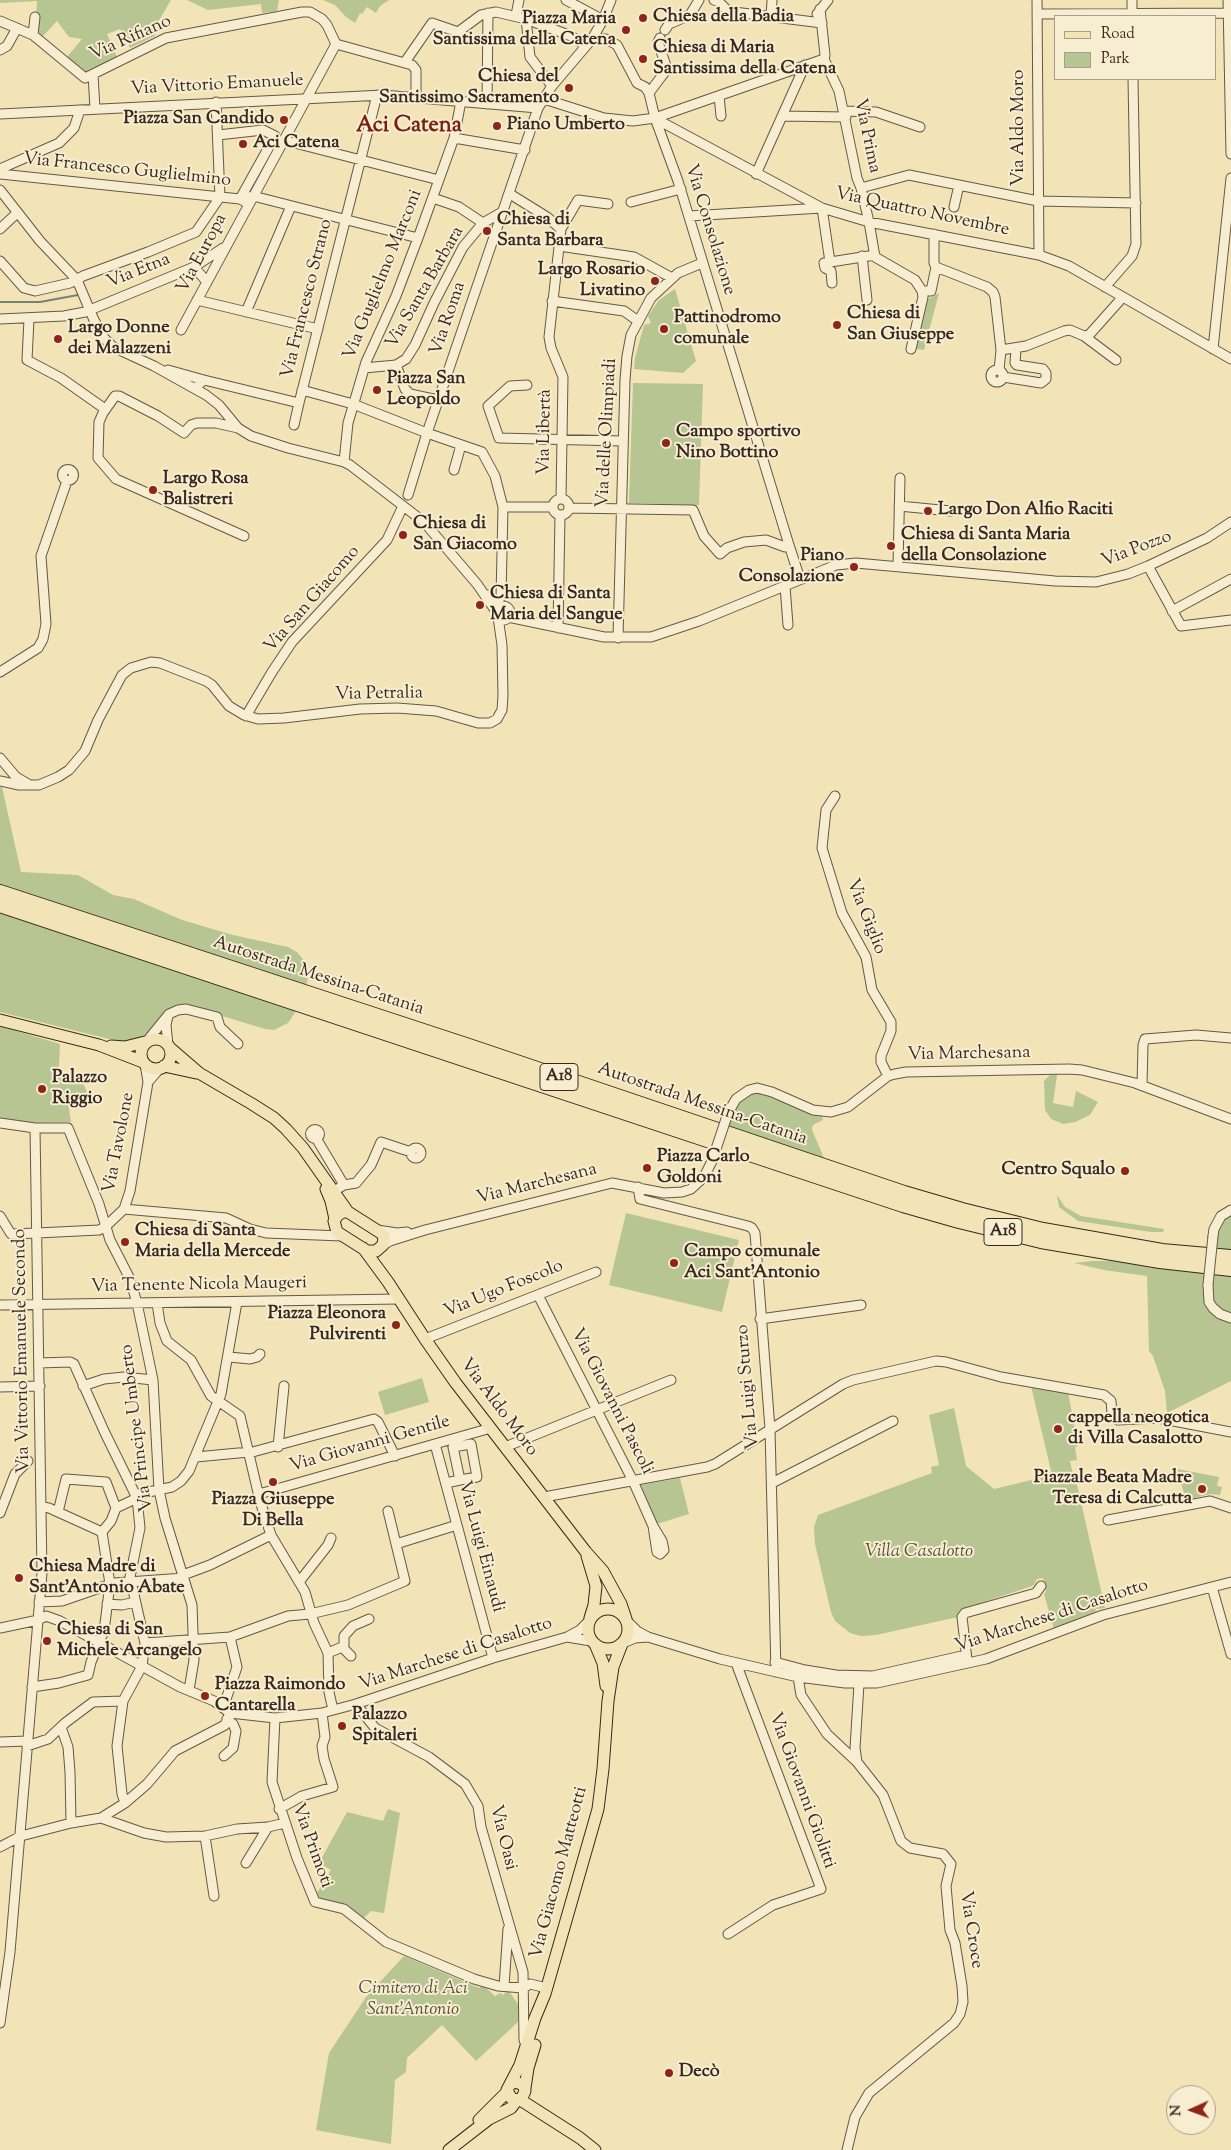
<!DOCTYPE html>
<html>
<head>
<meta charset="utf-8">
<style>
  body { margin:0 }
  #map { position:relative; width:1231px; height:2150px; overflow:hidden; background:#f3e4b7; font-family:"Sorts Mill Goudy",serif }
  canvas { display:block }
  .legend { position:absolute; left:1054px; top:15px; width:162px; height:65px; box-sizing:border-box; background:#f7edd0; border:1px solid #aa9e8a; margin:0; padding:6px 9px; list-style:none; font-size:15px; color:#372820 }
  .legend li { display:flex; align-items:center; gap:10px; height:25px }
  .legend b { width:25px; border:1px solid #aa9e8a }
  .north { position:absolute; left:1166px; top:2085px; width:50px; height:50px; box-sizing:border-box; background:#f7edd0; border:1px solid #aa9e8a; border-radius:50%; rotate:268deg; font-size:14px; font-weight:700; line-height:20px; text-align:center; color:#372820 }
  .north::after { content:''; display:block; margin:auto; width:18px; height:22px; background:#8f2418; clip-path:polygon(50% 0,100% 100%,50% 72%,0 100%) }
</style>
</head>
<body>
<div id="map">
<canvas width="1231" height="2150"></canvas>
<ul class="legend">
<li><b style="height:6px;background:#f3e4b7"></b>Road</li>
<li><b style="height:14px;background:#b6c592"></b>Park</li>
</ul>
<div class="north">N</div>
</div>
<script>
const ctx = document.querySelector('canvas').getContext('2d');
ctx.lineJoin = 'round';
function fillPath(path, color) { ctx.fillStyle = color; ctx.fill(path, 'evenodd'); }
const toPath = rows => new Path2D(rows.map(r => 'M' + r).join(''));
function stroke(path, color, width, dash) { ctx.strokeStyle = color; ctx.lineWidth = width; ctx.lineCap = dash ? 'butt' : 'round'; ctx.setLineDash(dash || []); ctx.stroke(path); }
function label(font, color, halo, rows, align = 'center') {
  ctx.font = font + ' "Sorts Mill Goudy",serif'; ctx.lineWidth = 4; ctx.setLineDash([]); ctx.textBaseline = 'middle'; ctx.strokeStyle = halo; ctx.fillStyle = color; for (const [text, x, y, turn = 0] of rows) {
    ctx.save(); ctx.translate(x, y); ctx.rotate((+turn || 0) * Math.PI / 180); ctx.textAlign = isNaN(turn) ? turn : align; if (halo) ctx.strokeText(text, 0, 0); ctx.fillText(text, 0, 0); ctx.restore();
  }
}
const green = toPath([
  [0,0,171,0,154,29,155,36,130,48,120,29,107,34,117,57,83,73,67,57,82,39,69,37,57,21,43,36,35,30,37,1,0,3],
  [187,0,279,0,277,11,262,13,261,4,208,10],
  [323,0,389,0,380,6,376,13,367,7,362,14,360,13,355,23,346,17,335,5],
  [675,289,696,361,683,373,634,369,635,358,644,325,651,323,648,316,659,300],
  [939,293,924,350,916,349,928,299],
  [633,383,703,384,699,505,629,503],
  [0,787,2,787,21,872,78,875,113,895,134,899,182,920,233,935,288,947,297,952,303,959,308,978,306,986,0,886],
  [0,911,296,1011,288,1023,274,1030,265,1029,196,1008,168,1010,147,1033,138,1039,125,1043,0,1012],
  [0,1026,60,1044,59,1066,65,1078,80,1076,90,1099,68,1102,71,1122,20,1123,0,1119],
  [1050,1075,1057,1075,1053,1103,1073,1107,1076,1091,1098,1102,1090,1115,1075,1122,1063,1124,1051,1119,1045,1110,1044,1081],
  [751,1093,763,1093,813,1114,822,1116,823,1120,813,1125,812,1130,824,1158,728,1126,738,1102],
  [1057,1195,1065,1207,1081,1216,1164,1229,1163,1232,1151,1232,1078,1221,1059,1207],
  [626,1213,739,1240,722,1312,609,1285],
  [1231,1214,1231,1251,1215,1249,1218,1230,1223,1219],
  [1092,1261,1113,1261,1149,1267,1206,1273,1206,1295,1231,1320,1231,1381,1167,1413,1165,1391,1153,1356,1149,1351,1147,1276,1104,1270,1074,1263],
  [1212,1274,1231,1276,1231,1316,1215,1307,1211,1295],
  [422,1378,429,1402,385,1415,378,1392],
  [1031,1386,1068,1392,1078,1446,1075,1447,1077,1460,1070,1461,1074,1480,1076,1480,1105,1608,1096,1609,1095,1612,1054,1629,1044,1594,1046,1592,1043,1578,1037,1579,1034,1585,1029,1587,963,1609,958,1617,876,1635,861,1636,850,1633,835,1621,831,1612,815,1544,814,1527,818,1515,932,1473,931,1467,939,1465,929,1415,954,1408,966,1466,994,1489,1052,1475],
  [1177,1469,1219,1477,1217,1486,1222,1487,1220,1495,1210,1494,1186,1500],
  [680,1478,689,1514,657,1524,641,1485],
  [388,1809,400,1813,384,1913,371,1911,363,1919,349,1907,322,1900,315,1896,331,1870,319,1863,347,1812,383,1821],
  [404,1956,479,1988,483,1985,495,1996,500,1993,503,1995,508,1990,518,2004,518,2022,476,2061,442,2025,407,2058,406,2072,395,2080,391,2144,316,2130,329,2053,366,1997]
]);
const stream = toPath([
  [0,302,40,302,78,295]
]);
const minor = toPath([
  [566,0,603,20],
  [714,0,719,2,727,10,734,12,822,23],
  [1037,0,1039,255],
  [1132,0,1132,16],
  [1228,0,1231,154],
  [817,14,828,0],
  [1037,14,1231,13],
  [516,15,519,0],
  [771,17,772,1],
  [526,19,530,57,552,86],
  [0,21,33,35,85,78,166,38,302,12,310,12,322,19,327,25,336,44],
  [665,30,669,24,690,15,699,0],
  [33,35,35,17],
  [336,44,412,65,416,70,416,97],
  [0,50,7,46,17,28],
  [824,59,839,91,857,178,861,188,869,222,875,257,915,280,922,291,923,297,911,349],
  [405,62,432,23,458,32,481,15,496,12,526,19,571,36,586,46],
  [93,74,95,109],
  [649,93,667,69,658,42,660,38],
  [719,96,721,116],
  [544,99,604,118,633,121,655,118,824,59,825,55,820,9],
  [487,104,488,13],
  [844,111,876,112,920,127],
  [0,114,383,95,538,108],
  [782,116,846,117],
  [656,119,822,208,869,222,1039,255,1069,266,1231,359],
  [218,135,263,130,275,136,240,199],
  [454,138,525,150],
  [283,140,439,180],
  [0,169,59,143,74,128,80,110],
  [0,174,240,199,249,204],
  [756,174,805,65],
  [861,188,909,175,1038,201,1136,203],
  [0,190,40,241,77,280,94,320,104,338,113,347,154,366,206,395,219,405,238,428,251,436,288,448,344,462,350,465,424,522,477,584,497,613],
  [510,194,547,217,561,229],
  [249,197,253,196,418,238],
  [433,198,459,207,483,223],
  [631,202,681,189],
  [954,207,959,185],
  [689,216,822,208,830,262],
  [0,229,17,213],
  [934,234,934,263,936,267,987,287,993,292,995,297,1001,350,1026,346,1064,331,1070,330,1084,336,1089,335,1122,298],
  [559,246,634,257,672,278],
  [862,256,867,300],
  [0,261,24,288,35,291,70,283,83,276,148,252,196,232,220,197,216,102],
  [194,267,207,282],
  [832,283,831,271,825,268,824,263,875,255],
  [1105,287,1132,256,1136,244,1133,79],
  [922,291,931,291,936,267],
  [197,300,318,329],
  [552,301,624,311,638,321],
  [246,312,291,206],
  [0,319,64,316,85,312,194,267,223,248],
  [29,319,27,360,61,378,105,409],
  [181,330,336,44],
  [1084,336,1116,360],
  [1213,349,1231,178],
  [396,365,405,389,410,394,438,400],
  [364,368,396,365,406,359,415,345,434,303,463,247,483,223,504,211],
  '991 376a6 6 0 1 1 12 0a6 6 0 1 1-12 0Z',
  [168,370,204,380],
  [999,370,1001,350],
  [1003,377,1041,383,1046,379,1046,373,1043,369,1017,365,1015,363,1016,349],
  [527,385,510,386,488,406,499,438,623,441],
  [198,390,198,385,204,380,299,403,377,95],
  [302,390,353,404,427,433,482,452,495,476,503,507,501,597,496,601,488,595],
  [294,425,299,403],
  [238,428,216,423,197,423,191,425,184,433,158,416,119,396,115,396,103,413,99,422,98,458,116,479,244,536],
  [344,462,348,423,366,362,396,296,418,238,454,138,461,101],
  '62.5 475a5.5 5.5 0 1 1 11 0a5.5 5.5 0 1 1-11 0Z',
  [454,470,461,445],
  [408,495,427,433,538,108,552,86,592,39,603,20,611,0],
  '553 507a8 8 0 1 1 16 0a8 8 0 1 1-16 0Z',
  [561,499,563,377,551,348,549,337,561,229,578,200,608,204],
  [899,506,951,511],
  [503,507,552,507],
  [569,508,693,510,704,536,720,554,727,548,744,542,766,540,785,547,789,545,678,181,655,118,649,93,645,87,637,83,617,45,606,39,592,39],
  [789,545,800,579],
  [898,565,900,478],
  [1148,566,1181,626,1231,620],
  [785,586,788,625],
  '496 613a7 7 0 1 1 14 0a7 7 0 1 1-14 0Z',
  [1172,611,1231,579],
  [508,617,604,637,651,637,699,621,836,565,856,563,1055,581,1096,582,1128,574,1148,566,1207,538,1231,522],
  [558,628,560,516],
  [618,638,625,380,627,356,631,335,651,298,678,273,702,263],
  [0,672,38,648,43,639,46,624,41,556,67,481],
  [246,716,272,672,292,642,387,540,403,506],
  [0,758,16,777,28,784],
  [0,781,19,785,39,785,58,777,69,770,85,751,98,720,122,675,131,668,151,662,160,663,206,681,212,685,229,706,244,715,258,719,284,718,360,709,397,708,436,711,478,723,490,723,497,719,502,710,503,696,502,645,498,617],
  [835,796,826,810,822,848,842,913,866,957,872,990,891,1022,891,1031,881,1056,881,1062,888,1076],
  [168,1016,166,1025,168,1045],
  [147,1041,169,1014,178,1010,186,1009,217,1017,220,1027,238,1044],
  [148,1082,161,1067],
  [1142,1085,1143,1045,1145,1039,1196,1035,1231,1038],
  [728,1113,736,1099,749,1090,757,1088,772,1092,813,1110,831,1112,848,1107,888,1076,895,1074,906,1072,1069,1069,1082,1070,1135,1083,1231,1119],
  [0,1123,35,1128,68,1128,99,1204,110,1240,130,1279,137,1303,153,1380,159,1490,165,1518,192,1605,194,1660,189,1690],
  '310.5 1134a4.5 4.5 0 1 1 9 0a4.5 4.5 0 1 1-9 0Z',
  [316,1138,344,1185],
  '411 1153a5 5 0 1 1 10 0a5 5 0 1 1-10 0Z',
  [638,1187,640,1199,748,1226,752,1228,755,1233,770,1429,776,1672],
  [334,1191,344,1185,356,1183,371,1165,381,1142,411,1152],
  [124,1209,226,1218,250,1229,266,1233,342,1236],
  [0,1216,11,1234,37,1233,99,1230,105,1227,124,1209,130,1191,148,1082,145,1064],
  [377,1230,397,1233,407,1232],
  [1213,1236,1214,1229,1221,1216,1231,1210],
  [383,1245,390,1241,425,1230,612,1183,664,1193,682,1192,691,1189,704,1177,712,1161],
  [1208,1285,1209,1302,1213,1308,1220,1314,1231,1318],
  [538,1295,633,1481,653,1526,662,1541,664,1550,660,1554,657,1552,653,1526],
  [157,1303,160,1323,167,1341,191,1360,211,1396,240,1416,260,1501,271,1535,305,1592,314,1623,328,1653,329,1692,333,1710],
  [0,1305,399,1299],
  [760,1319,861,1305],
  [425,1339,596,1272],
  [229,1357,250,1359,257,1357,260,1354],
  [39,1363,70,1362,74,1364,105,1433,137,1498,140,1528,130,1577,145,1643,142,1666,123,1701,117,1746,122,1794,125,1803],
  [83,1386,104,1379,124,1377,153,1380],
  [0,1387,40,1386],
  [435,1444,493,1658],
  [278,1447,284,1386],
  [505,1447,671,1380],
  [249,1453,374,1419,378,1422,395,1456],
  [196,1457,249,1452],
  [446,1483,460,1480,477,1477,471,1444,453,1447,460,1480],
  [772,1483,893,1421],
  [259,1494,491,1428],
  [544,1497,707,1467,715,1464,843,1384,853,1380,936,1361,946,1362,1001,1377,1104,1395,1111,1401,1112,1413,1114,1418,1118,1420,1158,1418,1231,1432],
  [41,1506,49,1508,102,1532],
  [388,1511,396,1544],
  [58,1512,66,1479,106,1482,116,1508],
  [0,1513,15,1474,28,1461],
  [1108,1520,1210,1501,1231,1508],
  [183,1575,210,1565,271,1535],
  [299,1582,328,1545,331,1538],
  [1212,1587,1231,1654],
  [39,1602,62,1601,114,1583,184,1578],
  [107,1604,122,1605,135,1602],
  [627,1621,637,1631,648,1637,720,1659,798,1677,845,1683,877,1683,986,1659,1103,1615,1231,1582],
  [0,1628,38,1620,46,1616,60,1621,180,1687,214,1701,230,1713,275,1718,322,1713,356,1704,493,1658,567,1637,580,1630,589,1621],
  [567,1637,591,1641],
  [145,1643,230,1637,288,1616,310,1614,348,1605,405,1581,396,1544,457,1525],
  [623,1643,635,1638,648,1637],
  [342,1647,351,1656],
  [328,1653,342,1647,344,1645,344,1636,353,1626,369,1619],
  [967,1660,962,1617,965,1613,1036,1593,1041,1586],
  [775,1662,805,1670,836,1675,873,1676,966,1655],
  [798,1677,801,1695,827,1734,857,1762,883,1795,901,1841,910,1848,943,1854,951,1864,946,1886,950,1930,955,1943,962,1986,963,2002,960,2014,954,2023,869,2093,855,2117,847,2150],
  [32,1687,59,1683,88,1675,91,1662,104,1631,110,1584,102,1532,111,1521,116,1508,133,1500,139,1494,172,1487,181,1481,189,1471,221,1394,237,1302],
  [356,1704,375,1728,429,1757,465,1784,478,1806,481,1827,523,1972,524,2040,526,2045],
  [223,1708,237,1667,230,1637],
  [275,1718,272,1782,297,1858,315,1902,344,1909,386,1942,474,1979,498,1986,523,1988,530,1984,547,1988],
  [61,1727,68,1747,70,1772,71,1823],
  [0,1742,27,1741],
  [27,1746,48,1739,65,1723,93,1702,123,1701],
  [224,1756,233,1748,236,1731,233,1724,227,1719],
  [857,1762,855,1748,859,1684],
  [279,1809,302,1796,333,1787,324,1759,322,1746,325,1737,322,1713],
  [101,1818,144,1833,166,1837,205,1836,237,1829,268,1827,285,1823],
  [205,1836,214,1896],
  [0,1847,21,1836,71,1823,101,1818,125,1803,147,1784,175,1751,225,1725,230,1713],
  [246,1863,268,1827],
  [728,1934,773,1905,821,1889,736,1663],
  [504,1986,508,1929],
  [0,2023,10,1952,42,1573,35,1128]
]);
const major = toPath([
  [0,1020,99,1045,143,1062],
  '141 1054a15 15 0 1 1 30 0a15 15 0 1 1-30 0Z',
  [111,1046,125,1047,145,1042],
  [170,1048,199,1073,252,1104,274,1118,286,1129,303,1148,348,1212],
  [164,1066,196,1073],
  [326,1189,331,1201,335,1219],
  [343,1212,348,1212,381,1233,384,1237,383,1245,376,1251,367,1251,337,1232,334,1221,338,1215,343,1212],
  [363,1248,388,1282,425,1339,455,1382,586,1552,603,1571,621,1604,626,1619],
  [587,1556,596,1586,594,1605,590,1618],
  '588 1629a20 20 0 1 1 40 0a20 20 0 1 1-40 0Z',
  [595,1644,603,1663,606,1686],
  [511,2084,516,2082,523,2085,525,2091,522,2098,517,2100,511,2098,507,2090,520,2065,535,2018,545,1994,598,1809,603,1769,608,1701,613,1667,622,1644],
  [525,2088,528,2068,535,2045],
  [519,2099,580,2138,595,2150],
  [479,2120,507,2092],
  [449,2150,489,2119,511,2108,517,2100]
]);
const highway = toPath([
  [0,892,472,1047,904,1193,962,1210,1043,1230,1162,1251,1231,1257],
  [0,905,903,1205,959,1221,1041,1241,1160,1261,1231,1269]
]);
const minorBridge = toPath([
  [712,1161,728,1113],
  [1208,1285,1213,1236]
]);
const markers = [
  [643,18,5,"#8f2418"],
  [626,30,5,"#8f2418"],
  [643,59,5,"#8f2418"],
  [569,88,5,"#8f2418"],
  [284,120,5,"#8f2418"],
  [497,126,5,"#8f2418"],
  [243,144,5,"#8f2418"],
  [487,231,5,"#8f2418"],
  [655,281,5,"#8f2418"],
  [837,325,5,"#8f2418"],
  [664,329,5,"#8f2418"],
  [58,339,5,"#8f2418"],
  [377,390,5,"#8f2418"],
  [666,443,5,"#8f2418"],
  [153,490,5,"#8f2418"],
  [928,511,5,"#8f2418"],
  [403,535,5,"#8f2418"],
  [891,546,5,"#8f2418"],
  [854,567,5,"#8f2418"],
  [480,605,5,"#8f2418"],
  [42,1089,5,"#8f2418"],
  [647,1168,5,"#8f2418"],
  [1125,1171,5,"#8f2418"],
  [125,1242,5,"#8f2418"],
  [674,1263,5,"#8f2418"],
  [396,1325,5,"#8f2418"],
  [1058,1429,5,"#8f2418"],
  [273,1482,5,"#8f2418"],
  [1202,1489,5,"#8f2418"],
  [19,1578,5,"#8f2418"],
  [47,1641,5,"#8f2418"],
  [205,1696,5,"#8f2418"],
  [342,1726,5,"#8f2418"],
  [669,2073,5,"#8f2418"]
];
const shields = [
  [559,1077,38],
  [1003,1232,38]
];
const shieldNames = [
  ["A18",559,1077],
  ["A18",1003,1232]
];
const poiNames = [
  ["Chiesa della Badia",653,18],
  ["Piazza Maria",616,20,"right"],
  ["Santissima della Catena",616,41,"right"],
  ["Chiesa di Maria",653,49],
  ["Santissima della Catena",653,70],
  ["Chiesa del",559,78,"right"],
  ["Santissimo Sacramento",559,99,"right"],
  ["Piazza San Candido",274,120,"right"],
  ["Piano Umberto",507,126],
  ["Aci Catena",253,144],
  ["Chiesa di",497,221],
  ["Santa Barbara",497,242],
  ["Largo Rosario",645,271,"right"],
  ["Livatino",645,292,"right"],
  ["Chiesa di",847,315],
  ["San Giuseppe",847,336],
  ["Pattinodromo",674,319],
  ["comunale",674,340],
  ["Largo Donne",68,329],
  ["dei Malazzeni",68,350],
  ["Piazza San",387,380],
  ["Leopoldo",387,401],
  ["Campo sportivo",676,433],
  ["Nino Bottino",676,454],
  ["Largo Rosa",163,480],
  ["Balistreri",163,501],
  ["Largo Don Alfio Raciti",938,511],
  ["Chiesa di",413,525],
  ["San Giacomo",413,546],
  ["Chiesa di Santa Maria",901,536],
  ["della Consolazione",901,557],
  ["Piano",844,557,"right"],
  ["Consolazione",844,578,"right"],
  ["Chiesa di Santa",490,595],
  ["Maria del Sangue",490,616],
  ["Palazzo",52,1079],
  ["Riggio",52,1100],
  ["Piazza Carlo",657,1158],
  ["Goldoni",657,1179],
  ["Centro Squalo",1115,1171,"right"],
  ["Chiesa di Santa",135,1232],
  ["Maria della Mercede",135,1253],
  ["Campo comunale",684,1253],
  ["Aci Sant'Antonio",684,1274],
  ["Piazza Eleonora",386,1315,"right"],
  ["Pulvirenti",386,1336,"right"],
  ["cappella neogotica",1068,1419],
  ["di Villa Casalotto",1068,1440],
  ["Piazzale Beata Madre",1192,1479,"right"],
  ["Teresa di Calcutta",1192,1500,"right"],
  ["Piazza Giuseppe",273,1501,"center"],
  ["Di Bella",273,1522,"center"],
  ["Chiesa Madre di",29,1568],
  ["Sant'Antonio Abate",29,1589],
  ["Chiesa di San",57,1631],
  ["Michele Arcangelo",57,1652],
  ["Piazza Raimondo",215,1686],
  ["Cantarella",215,1707],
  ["Palazzo",352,1716],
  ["Spitaleri",352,1737],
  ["Decò",679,2073]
];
const streetNames = [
  ["Via Rifiano",131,39,-24],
  ["Via Vittorio Emanuele",217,86,-3],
  ["Via Aldo Moro",1020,128,-90],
  ["Via Prima",866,136,78],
  ["Via Francesco Guglielmino",127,171,6],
  ["Via Quattro Novembre",922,213,12],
  ["Via Consolazione",709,230,73],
  ["Via Europa",203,254,-62],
  ["Via Etna",139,272,-22],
  ["Via Guglielmo Marconi",384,275,-68],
  ["Via Santa Barbara",426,288,-60],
  ["Via Francesco Strano",308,299,-76],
  ["Via Roma",449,319,-71],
  ["Via Libertà",546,432,-89],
  ["Via delle Olimpiadi",608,433,-87],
  ["Via Pozzo",1137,550,-21],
  ["Via San Giacomo",313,600,-49],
  ["Via Petralia",379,695,-1],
  ["Via Giglio",865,917,68],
  ["Autostrada Messina-Catania",318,977,18],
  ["Via Marchesana",969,1055,-1],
  ["Autostrada Messina-Catania",702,1105,19],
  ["Via Tavolone",120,1143,-79],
  ["Via Marchesana",537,1185,-14],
  ["Via Tenente Nicola Maugeri",199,1286,-1],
  ["Via Ugo Foscolo",504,1290,-22],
  ["Via Vittorio Emanuele Secondo",23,1351,-91],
  ["Via Luigi Sturzo",749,1387,-95],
  ["Via Giovanni Pascoli",611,1402,63],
  ["Via Aldo Moro",498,1408,53],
  ["Via Principe Umberto",138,1428,-97],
  ["Via Giovanni Gentile",370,1445,-16],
  ["Via Luigi Einaudi",480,1547,75],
  ["Via Marchese di Casalotto",1052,1617,-18],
  ["Via Marchese di Casalotto",456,1655,-18],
  ["Via Giovanni Giolitti",801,1791,70],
  ["Via Oasi",502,1838,76],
  ["Via Primoti",311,1846,70],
  ["Via Giacomo Matteotti",560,1873,-75],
  ["Via Croce",970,1930,81]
];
const parkNames = [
  ["Villa Casalotto",919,1553],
  ["Cimitero di Aci",413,1990],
  ["Sant'Antonio",413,2011]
];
const districtNames = [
  ["Aci Catena",409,127]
];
fillPath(green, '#b6c592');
stroke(stream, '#748372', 2);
stroke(minor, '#665746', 11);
stroke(major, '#372820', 13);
stroke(highway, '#372820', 16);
stroke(minor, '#f7edd0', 9);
stroke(major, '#f3e4b7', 11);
stroke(highway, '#f3e4b7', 14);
stroke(minorBridge, '#665746', 11, []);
stroke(minorBridge, '#f7edd0', 9);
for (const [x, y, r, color] of markers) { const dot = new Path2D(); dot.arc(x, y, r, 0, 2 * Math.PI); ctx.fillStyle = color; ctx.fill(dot); stroke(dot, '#f7edd0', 2); }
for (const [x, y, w] of shields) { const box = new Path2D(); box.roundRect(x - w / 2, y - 13.5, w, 27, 4); ctx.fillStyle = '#f7edd0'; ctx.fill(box); stroke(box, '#372820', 1); }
label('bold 16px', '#372820', null, shieldNames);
label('bold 18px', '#372820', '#f7edd0', poiNames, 'left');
label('18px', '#372820', '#f7edd0', streetNames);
label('italic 18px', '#574f3c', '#f7edd0', parkNames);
label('bold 22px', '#7a1f14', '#f7edd0', districtNames);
</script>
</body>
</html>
